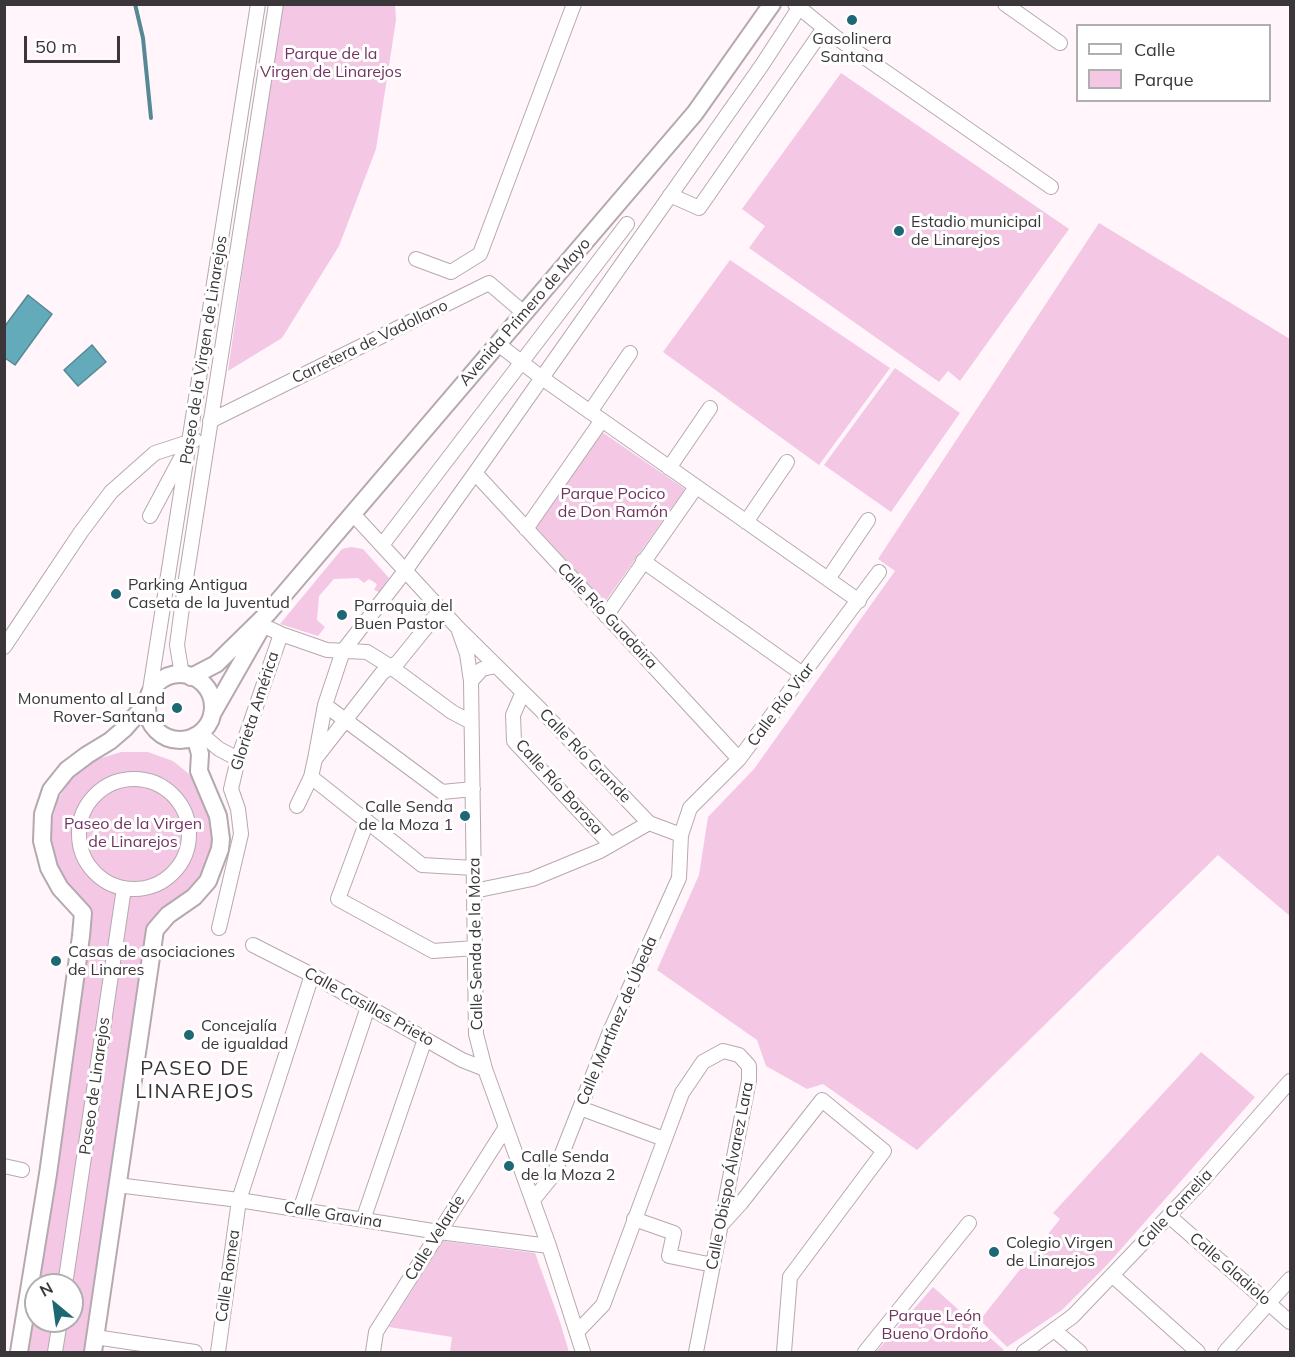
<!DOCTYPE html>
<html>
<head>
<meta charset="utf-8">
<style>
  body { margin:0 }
  #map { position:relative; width:1295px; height:1357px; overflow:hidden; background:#fff5fb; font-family:Mulish,sans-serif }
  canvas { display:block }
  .frame { position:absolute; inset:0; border:6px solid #3a3639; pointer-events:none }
  .legend { position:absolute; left:1076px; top:24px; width:195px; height:78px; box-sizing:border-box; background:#fff; border:2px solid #b0afb0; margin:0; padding:8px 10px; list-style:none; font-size:18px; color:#3a3639 }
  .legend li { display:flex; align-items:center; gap:12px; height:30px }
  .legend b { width:30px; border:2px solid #b0afb0 }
  .north { position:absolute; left:24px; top:1273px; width:60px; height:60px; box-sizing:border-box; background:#fff; border:2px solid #b0afb0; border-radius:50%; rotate:331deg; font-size:16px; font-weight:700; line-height:24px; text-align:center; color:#3a3639 }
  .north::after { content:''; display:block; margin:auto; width:21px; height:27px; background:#1e6774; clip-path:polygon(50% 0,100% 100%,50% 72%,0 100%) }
  .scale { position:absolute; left:24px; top:36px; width:96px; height:27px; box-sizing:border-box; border:3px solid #3a3639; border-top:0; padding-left:8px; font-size:18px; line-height:21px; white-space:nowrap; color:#3a3639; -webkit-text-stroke:4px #fff; paint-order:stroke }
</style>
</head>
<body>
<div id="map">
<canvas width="1295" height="1357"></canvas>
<div class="frame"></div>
<ul class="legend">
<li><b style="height:8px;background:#fff"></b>Calle</li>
<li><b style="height:16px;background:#f4c7e4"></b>Parque</li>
</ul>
<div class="north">N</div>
<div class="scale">50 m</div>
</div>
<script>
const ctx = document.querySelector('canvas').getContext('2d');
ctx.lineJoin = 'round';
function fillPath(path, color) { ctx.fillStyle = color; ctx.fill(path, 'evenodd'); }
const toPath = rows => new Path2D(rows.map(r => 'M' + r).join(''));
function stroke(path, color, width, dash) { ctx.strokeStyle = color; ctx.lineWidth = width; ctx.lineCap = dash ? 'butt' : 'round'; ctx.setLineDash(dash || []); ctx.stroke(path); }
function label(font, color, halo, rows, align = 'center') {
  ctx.font = font + ' Mulish,sans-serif'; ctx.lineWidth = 6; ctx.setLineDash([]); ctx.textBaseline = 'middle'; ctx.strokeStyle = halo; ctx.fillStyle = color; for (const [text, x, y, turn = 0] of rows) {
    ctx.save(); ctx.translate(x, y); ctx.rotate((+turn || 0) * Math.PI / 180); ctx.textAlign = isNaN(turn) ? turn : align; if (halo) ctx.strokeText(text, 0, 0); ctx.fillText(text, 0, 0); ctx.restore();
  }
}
const green = toPath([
  [281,5,395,5,396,20,376,149,339,246,282,338,228,371],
  [841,73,1069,229,960,381,948,371,939,382,749,248,765,226,742,209],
  [1099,223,1290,339,1290,916,1218,855,917,1150,823,1084,807,1089,766,1066,757,1040,657,970,699,875,708,817,754,769,895,571,878,559],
  [730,260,890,368,819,465,663,352],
  [895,368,960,413,891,512,824,465],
  [602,432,685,489,605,602,535,526],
  [351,547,363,549,389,578,379,592,374,590,377,584,369,579,364,583,358,578,334,579,319,596,317,620,325,627,318,636,280,624,342,549],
  [121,752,148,752,173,761,194,778,215,827,213,854,201,878,183,898,159,911,149,933,88,1352,24,1352,90,910,63,877,53,852,51,825,58,799,73,776,95,760],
  [36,1285,72,1285,72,1321,36,1321],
  [1201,1052,1255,1097,1107,1265,1062,1310,1007,1347,980,1320,1060,1219,1053,1213],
  [443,1241,535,1253,560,1322,569,1352,450,1352,452,1337,389,1327],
  [933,1287,1004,1350,1000,1352,876,1352]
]);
const water = toPath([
  [28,295,52,314,15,365,5,358,5,326,28,295],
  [92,345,106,362,78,386,64,370,92,345]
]);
const stream = toPath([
  [135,4,143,38,151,118]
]);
const minor = toPath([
  [795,4,834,36,1051,187],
  [1005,4,1060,43],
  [670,195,699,208,824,28],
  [416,259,451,272,480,254,574,4],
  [498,344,542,378,859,601],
  [590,412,630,353],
  [210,421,489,283,524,313],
  [669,468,710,408],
  [475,473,739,759],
  [353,514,458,628,540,709,649,823,681,835],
  [150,516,183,454],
  [746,522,787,462],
  [526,529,602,420],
  [382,545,627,224],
  [643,561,804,675],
  [828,579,868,520],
  [606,616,696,487],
  [262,625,281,634,327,650,367,652,391,667,452,712,471,722],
  [458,628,467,654,471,681,476,1034,485,1069,549,1246,583,1352],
  [4,647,81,532,111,492,155,453,195,440],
  [182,675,177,645,185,585,276,4],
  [471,681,482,669,496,666],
  [523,692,513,715,514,741,611,845],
  [149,696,258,4],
  [325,705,442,792,473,789],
  [200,733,219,749,238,759],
  [315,759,325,705,343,651,405,571,475,473,762,65,799,8],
  [311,777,422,865,474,868],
  '79 834a55 55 0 1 1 110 0a55 55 0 1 1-110 0Z',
  [297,806,311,777,315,759,382,673,398,662,441,609],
  [367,821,338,899,433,951,475,948],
  [474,891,532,879,600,851,649,823],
  [219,928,241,834,238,809,231,789,238,759,281,634],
  [253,945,312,975,462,1060,485,1069],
  [580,1108,664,1139],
  [4,1166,22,1170],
  [117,1185,239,1200,439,1232,549,1246],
  [533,1200,554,1174,611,1029,679,878,681,835,690,808,739,759,879,572],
  [300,1210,368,1007],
  [1169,1216,1290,1322],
  [634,1219,674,1233,669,1256,713,1265],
  [363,1220,425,1039],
  [722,1224,741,1203,822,1100,884,1151,790,1277,784,1352],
  [1112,1275,1198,1352],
  [65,1285,124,888],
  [1054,1330,1080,1352],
  [577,1332,603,1305,682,1093,703,1062,723,1051,739,1055,749,1066,749,1080,696,1352],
  [95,1337,195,1352],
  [55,1352,60,1321],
  [218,1352,239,1200,312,975],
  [373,1352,376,1332,506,1127],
  [865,1352,969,1223],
  [1024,1352,1073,1316,1201,1182,1290,1081],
  [1225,1352,1290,1279]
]);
const major = toPath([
  '147 707a33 33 0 1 1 66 0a33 33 0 1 1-66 0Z',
  [191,677,216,664,268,613,695,113,772,4],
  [212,714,260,630],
  [19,1352,48,1174,81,936,83,913,60,888,49,868,42,841,43,814,51,790,67,770,87,755,110,741,124,729,147,703],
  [93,1352,155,930,168,915,194,897,208,881,220,849,221,839,218,816,199,771,200,754,195,736]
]);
const markers = [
  [852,20,6,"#1e6774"],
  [899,231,6,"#1e6774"],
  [116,594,6,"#1e6774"],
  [342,615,6,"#1e6774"],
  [177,708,6,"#1e6774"],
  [465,816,6,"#1e6774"],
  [56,961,6,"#1e6774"],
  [189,1035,6,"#1e6774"],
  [509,1166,6,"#1e6774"],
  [994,1252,6,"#1e6774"]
];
const poiNames = [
  ["Gasolinera",852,39,"center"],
  ["Santana",852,57,"center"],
  ["Estadio municipal",911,222],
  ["de Linarejos",911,240],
  ["Parking Antigua",128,585],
  ["Caseta de la Juventud",128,603],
  ["Parroquia del",354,606],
  ["Buen Pastor",354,624],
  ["Monumento al Land",165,699,"right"],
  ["Rover-Santana",165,717,"right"],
  ["Calle Senda",453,807,"right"],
  ["de la Moza 1",453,825,"right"],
  ["Casas de asociaciones",68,952],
  ["de Linares",68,970],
  ["Concejalía",201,1026],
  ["de igualdad",201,1044],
  ["Calle Senda",521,1157],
  ["de la Moza 2",521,1175],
  ["Colegio Virgen",1006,1243],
  ["de Linarejos",1006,1261]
];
const parkNames = [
  ["Parque de la",331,54],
  ["Virgen de Linarejos",331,72],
  ["Parque Pocico",613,494],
  ["de Don Ramón",613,512],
  ["Paseo de la Virgen",133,824],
  ["de Linarejos",133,842],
  ["Parque León",935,1316],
  ["Bueno Ordoño",935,1334]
];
const streetNames = [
  ["Avenida Primero de Mayo",525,312,-49],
  ["Carretera de Vadollano",370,342,-26],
  ["Paseo de la Virgen de Linarejos",204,350,-81],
  ["Calle Río Guadaira",607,616,47],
  ["Calle Río Viar",781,705,-53],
  ["Glorieta América",255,711,-72],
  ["Calle Río Grande",585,756,46],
  ["Calle Río Borosa",559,787,48],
  ["Calle Senda de la Moza",476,944,-91],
  ["Calle Casillas Prieto",369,1007,29],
  ["Calle Martínez de Úbeda",617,1021,-67],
  ["Paseo de Linarejos",95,1086,-82],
  ["Calle Obispo Álvarez Lara",730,1176,-79],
  ["Calle Camelia",1175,1209,-47],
  ["Calle Gravina",333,1215,9],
  ["Calle Velarde",435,1238,-58],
  ["Calle Gladiolo",1230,1269,41],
  ["Calle Romea",228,1276,-82]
];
const quarterNames = [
  ["PASEO DE",195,1069],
  ["LINAREJOS",195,1092]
];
fillPath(green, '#f4c7e4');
fillPath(water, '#63abba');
stroke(water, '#578893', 1.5);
stroke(stream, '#578893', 4);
stroke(minor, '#b5a9b0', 16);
stroke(major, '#b5a9b0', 20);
stroke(minor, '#fff', 14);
stroke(major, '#fff', 16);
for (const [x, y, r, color] of markers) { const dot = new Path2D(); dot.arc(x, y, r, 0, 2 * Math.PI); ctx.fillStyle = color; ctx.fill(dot); stroke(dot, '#fff', 2); }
label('16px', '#3a3639', '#fff', poiNames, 'left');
label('16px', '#723360', '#fff', parkNames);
label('16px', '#3a3639', '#fff', streetNames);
ctx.letterSpacing = '1.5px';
label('20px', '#393036', '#fff', quarterNames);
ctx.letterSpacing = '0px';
</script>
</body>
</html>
